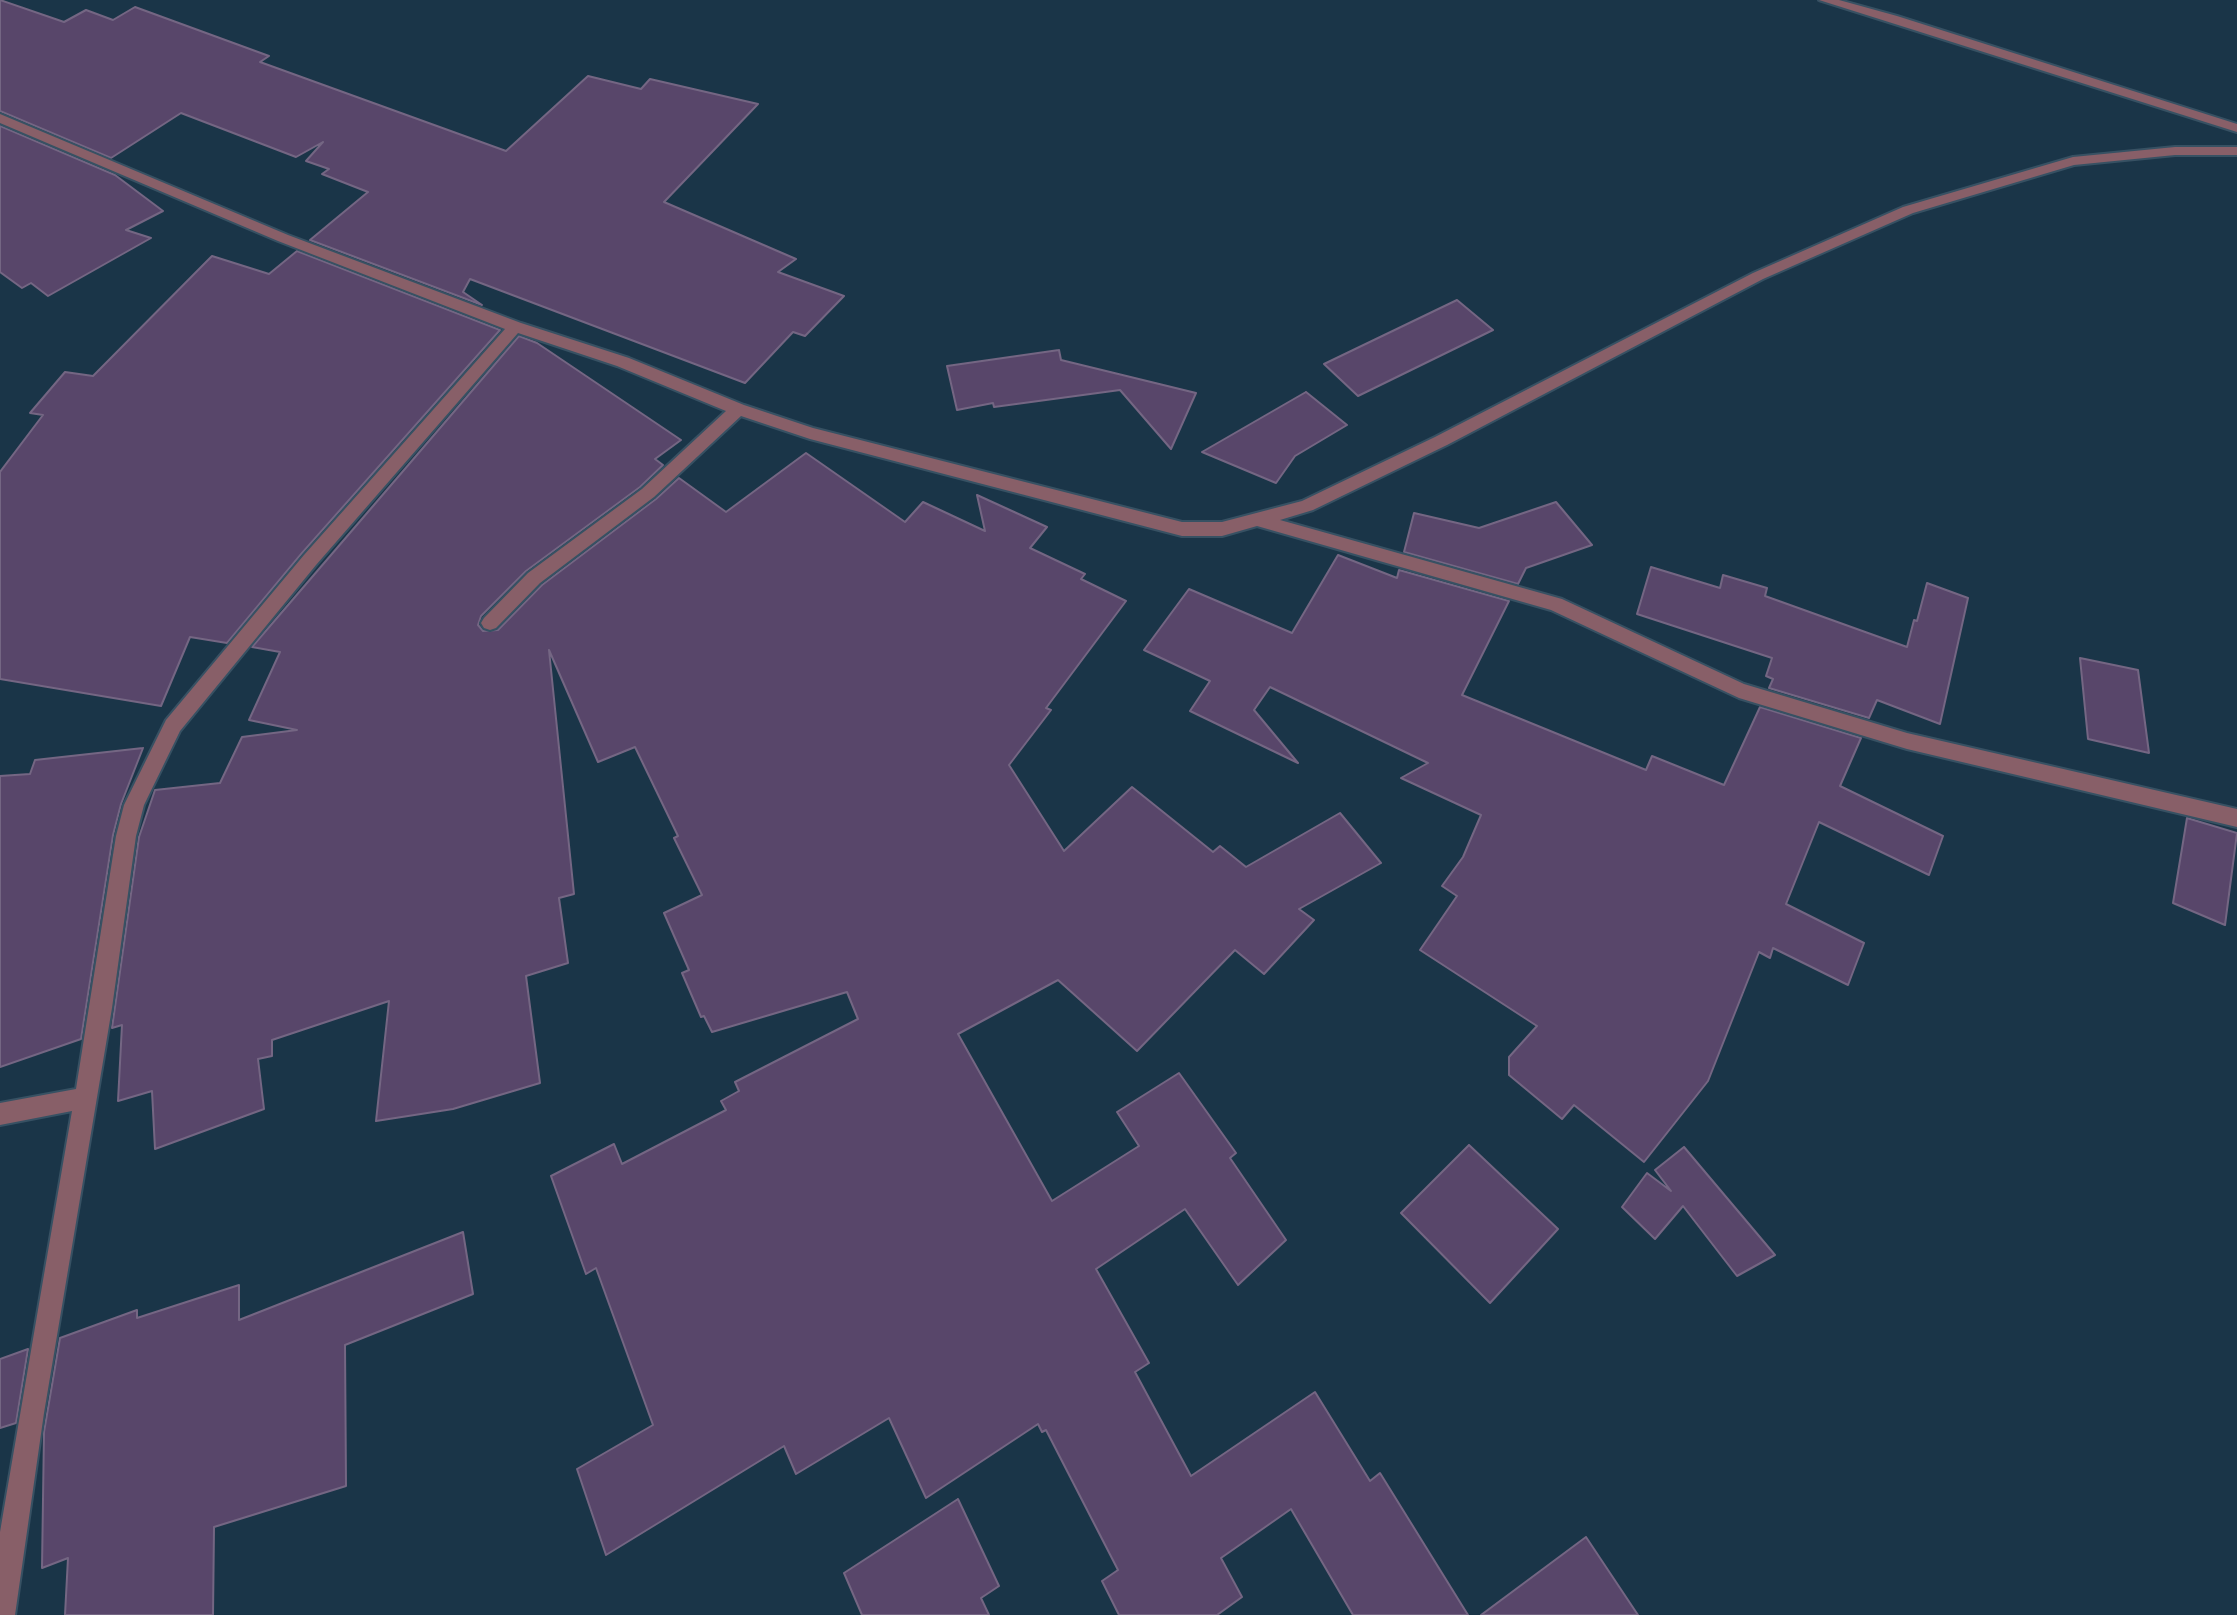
<!DOCTYPE html>
<html>
<head>
<meta charset="utf-8">
<style>
  body { margin:0 }
  canvas { display:block; background:#1a3548 }
</style>
</head>
<body>
<canvas width="2237" height="1615"></canvas>
<script>
const ctx = document.querySelector('canvas').getContext('2d');
ctx.lineJoin = 'round';
function fillPath(path, color) { ctx.fillStyle = color; ctx.fill(path, 'evenodd'); }
const toPath = rows => new Path2D(rows.map(r => 'M' + r).join(''));
function stroke(path, color, width, dash) { ctx.strokeStyle = color; ctx.lineWidth = width; ctx.lineCap = dash ? 'butt' : 'round'; ctx.setLineDash(dash || []); ctx.stroke(path); }
const building = toPath([
  [0,0,64,22,86,10,113,20,135,7,269,56,260,62,506,151,588,76,641,89,650,79,758,104,664,202,796,259,778,272,844,296,805,336,793,332,745,383,470,279,463,292,482,305,310,240,368,192,322,174,329,169,306,161,323,142,296,157,181,113,111,158,0,111,0,0],
  [0,126,115,175,163,211,126,230,151,238,48,296,31,283,22,288,0,272,0,126],
  [297,251,500,330,302,553,227,643,190,637,161,706,0,679,0,472,43,415,30,413,65,372,93,376,212,256,269,274,297,251],
  [1457,300,1493,330,1358,396,1324,364,1457,300],
  [519,336,537,343,681,440,655,459,663,465,640,487,526,571,481,616,478,625,483,631,498,630,542,585,656,499,679,478,726,512,806,453,905,522,923,502,985,531,977,495,1047,527,1030,548,1085,574,1081,579,1126,601,1046,708,1051,710,1009,765,1064,851,1132,787,1213,852,1220,846,1246,867,1340,813,1381,863,1299,909,1314,920,1264,974,1235,950,1137,1051,1058,980,958,1034,1052,1201,1139,1146,1117,1112,1179,1073,1236,1153,1230,1158,1286,1240,1238,1285,1185,1209,1096,1269,1149,1363,1135,1372,1191,1476,1315,1392,1370,1481,1380,1473,1468,1615,1353,1615,1291,1509,1221,1558,1242,1597,1217,1615,1119,1615,1102,1581,1118,1570,1046,1430,1042,1432,1038,1424,926,1498,889,1418,796,1474,784,1446,606,1555,577,1469,653,1425,596,1268,586,1274,551,1176,614,1144,622,1164,726,1110,721,1101,739,1091,735,1082,858,1019,847,992,712,1032,704,1016,701,1017,682,973,689,970,664,913,702,895,674,838,678,836,635,747,598,762,549,650,574,894,559,898,568,963,526,976,540,1083,453,1109,376,1121,389,1001,272,1040,272,1056,258,1059,264,1109,155,1149,152,1091,118,1101,122,1025,112,1028,139,837,155,790,220,783,242,737,297,730,249,720,280,652,252,647,519,336],
  [1059,350,1061,360,1196,393,1171,449,1120,390,994,407,993,403,957,410,947,366,1059,350],
  [1306,392,1347,425,1295,456,1276,483,1202,452,1306,392],
  [1556,502,1592,545,1526,568,1518,584,1404,552,1414,513,1479,528,1556,502],
  [1338,555,1397,578,1399,570,1509,601,1462,695,1646,770,1652,756,1724,785,1760,707,1861,738,1840,786,1943,836,1929,875,1819,822,1786,904,1864,943,1848,985,1773,948,1770,958,1759,952,1708,1081,1644,1162,1574,1105,1562,1119,1509,1075,1509,1057,1537,1026,1420,950,1457,896,1442,886,1463,857,1481,815,1401,778,1428,763,1270,687,1254,710,1298,763,1190,711,1210,681,1144,650,1189,589,1292,633,1338,555],
  [1651,567,1720,588,1723,575,1767,588,1765,596,1907,647,1914,620,1917,621,1927,583,1968,598,1940,724,1877,700,1869,718,1769,688,1773,679,1766,676,1772,658,1637,614,1651,567],
  [2080,658,2138,670,2149,753,2088,739,2080,658],
  [143,748,121,804,113,835,81,1039,0,1067,0,776,30,774,35,760,143,748],
  [2187,818,2237,833,2225,925,2173,903,2187,818],
  [1469,1145,1558,1229,1490,1303,1401,1213,1469,1145],
  [1684,1147,1775,1255,1737,1276,1683,1206,1655,1239,1622,1207,1647,1173,1671,1191,1655,1170,1684,1147],
  [463,1232,473,1294,345,1345,346,1486,214,1527,213,1615,65,1615,68,1558,42,1568,44,1432,60,1338,137,1310,137,1318,239,1285,239,1320,463,1232],
  [28,1349,16,1423,0,1428,0,1359,28,1349],
  [958,1499,999,1586,981,1598,989,1615,862,1615,844,1573,958,1499],
  [1586,1537,1638,1615,1481,1615,1586,1537]
]);
const minor = toPath([
  [0,114,288,235,521,323,629,358,744,405,813,428,1182,522,1222,522,1302,501,1435,437,1753,273,1903,207,2073,157,2175,147,2237,147,2237,155,2175,155,2074,165,1913,213,1763,279,1447,445,1313,510,1280,520,1562,599,1744,684,1907,733,2237,809,2237,827,1907,749,1739,698,1551,610,1257,526,1222,536,1182,536,810,439,741,416,654,497,540,583,496,628,490,630,484,628,481,623,484,618,528,573,642,489,726,411,617,366,518,333,316,565,180,731,144,805,136,836,112,1008,44,1413,15,1615,0,1615,0,1532,72,1111,0,1125,0,1103,76,1089,116,836,124,805,166,720,304,555,505,329,278,241,0,123,0,114]
]);
const tertiary = toPath([
  [1819,0,1839,0,1897,16,2237,124,2237,132,1819,0]
]);
fillPath(building, '#58466a');
stroke(building, '#746683', 2);
stroke(minor, '#375163', 4);
stroke(tertiary, '#375163', 4);
fillPath(minor, '#885f68');
fillPath(tertiary, '#885f68');
</script>
</body>
</html>
